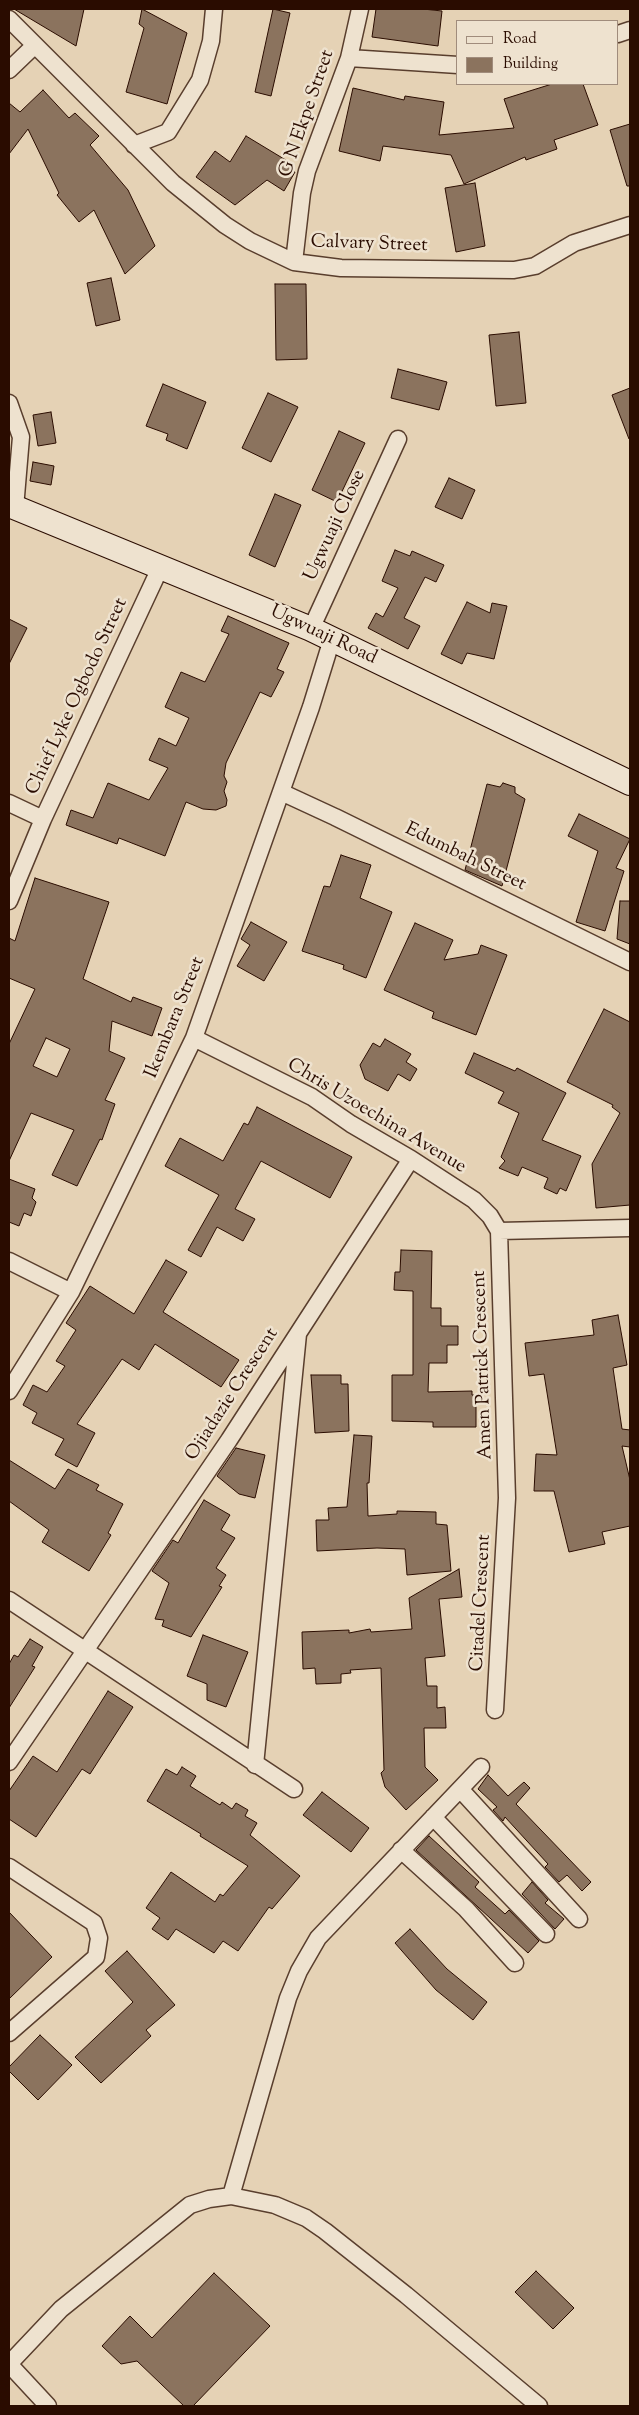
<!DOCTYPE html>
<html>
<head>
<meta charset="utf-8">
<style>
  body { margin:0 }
  #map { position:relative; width:639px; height:2415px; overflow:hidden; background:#e5d2b5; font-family:"Sorts Mill Goudy",serif }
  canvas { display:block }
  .frame { position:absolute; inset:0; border:10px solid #2a0c00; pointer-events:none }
  .legend { position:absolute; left:456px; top:20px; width:162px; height:65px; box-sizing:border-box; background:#eee2cf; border:1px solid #a08c7c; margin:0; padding:6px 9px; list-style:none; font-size:15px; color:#2a0c00 }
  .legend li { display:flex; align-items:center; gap:10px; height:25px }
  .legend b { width:25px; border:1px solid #a08c7c }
</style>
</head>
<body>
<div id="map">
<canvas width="639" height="2415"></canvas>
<div class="frame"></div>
<ul class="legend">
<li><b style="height:6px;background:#eee2cf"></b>Road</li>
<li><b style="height:14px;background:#8b735e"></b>Building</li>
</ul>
</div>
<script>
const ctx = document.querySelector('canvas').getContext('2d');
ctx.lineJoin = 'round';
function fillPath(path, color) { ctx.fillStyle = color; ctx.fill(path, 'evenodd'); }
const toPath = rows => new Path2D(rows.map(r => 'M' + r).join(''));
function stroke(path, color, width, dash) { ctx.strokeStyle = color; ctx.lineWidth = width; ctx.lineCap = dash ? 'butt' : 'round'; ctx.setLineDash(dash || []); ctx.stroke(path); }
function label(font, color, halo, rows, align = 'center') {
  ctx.font = font + ' "Sorts Mill Goudy",serif'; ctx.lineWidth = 5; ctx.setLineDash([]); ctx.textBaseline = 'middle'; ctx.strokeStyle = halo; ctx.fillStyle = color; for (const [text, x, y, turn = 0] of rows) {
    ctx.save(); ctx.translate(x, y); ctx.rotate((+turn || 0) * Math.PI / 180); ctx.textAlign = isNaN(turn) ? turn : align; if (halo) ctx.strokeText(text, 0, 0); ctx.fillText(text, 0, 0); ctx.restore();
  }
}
const building = toPath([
  [14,9,84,9,76,46,14,9],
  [142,9,187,33,167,104,126,92,144,28,139,24,142,9],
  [273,9,290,13,271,96,255,92,273,9],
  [376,9,423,9,442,11,438,46,372,37,376,9],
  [552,84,583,84,598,125,554,140,557,149,526,160,525,157,464,184,451,155,383,146,380,161,339,151,353,88,404,100,405,96,444,102,439,135,514,128,504,99,552,84],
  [43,90,69,118,75,113,99,136,90,145,128,190,155,246,125,274,94,210,79,222,57,195,59,193,28,129,9,154,9,103,20,112,43,90],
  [630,124,630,186,627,186,610,130,630,124],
  [246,136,294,165,291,170,295,172,284,191,267,180,235,205,196,177,215,151,230,162,246,136],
  [475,183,485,246,456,252,445,188,475,183],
  [111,278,120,320,96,326,87,283,111,278],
  [275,284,306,284,307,359,276,360,275,284],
  [519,332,526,403,496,406,489,335,519,332],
  [398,369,447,382,439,410,391,398,398,369],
  [163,384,206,402,187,449,166,440,168,434,146,426,163,384],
  [630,388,630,439,629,439,612,395,630,388],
  [268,393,298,407,271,462,242,448,268,393],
  [51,412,56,443,38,446,33,415,51,412],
  [339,431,365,443,337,502,312,490,339,431],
  [33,462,54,466,51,485,30,481,33,462],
  [449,478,475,490,462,519,435,507,449,478],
  [275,494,301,505,275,567,249,555,275,494],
  [395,550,410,556,412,551,444,565,436,582,425,577,404,618,420,626,408,649,368,628,376,613,383,617,398,588,382,581,395,550],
  [467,602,490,613,492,603,507,606,494,659,467,653,462,664,441,654,467,602],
  [228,616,289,643,277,669,284,672,271,697,260,692,226,763,224,776,227,782,224,791,227,800,226,806,216,810,203,809,186,802,165,856,119,838,117,844,66,825,71,810,93,818,108,783,149,800,168,768,149,760,159,738,176,746,189,718,165,707,181,672,205,682,229,634,221,631,228,616],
  [9,619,27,628,9,664,9,619],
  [503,783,515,787,515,793,525,799,502,886,465,870,487,784,500,787,503,783],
  [579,814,630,839,616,868,624,871,605,931,576,922,598,851,568,836,579,814],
  [341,855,371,865,360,898,392,912,366,978,343,969,344,965,302,951,324,886,330,887,341,855],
  [35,878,109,902,83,979,131,1002,133,997,162,1008,152,1036,112,1021,109,1051,125,1058,105,1100,115,1104,102,1140,100,1139,77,1186,52,1175,74,1130,31,1113,9,1161,9,1044,35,989,9,978,9,938,15,941,35,878],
  [46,1038,70,1049,57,1077,33,1066,46,1038],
  [620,901,630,901,630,944,617,939,620,901],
  [251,922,287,942,264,981,237,966,250,945,241,939,251,922],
  [415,923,453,940,444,960,478,954,481,945,507,955,476,1035,432,1018,434,1012,384,990,415,923],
  [604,1009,630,1022,630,1205,596,1208,592,1164,620,1113,612,1107,613,1105,567,1082,604,1009],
  [385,1039,411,1054,406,1062,417,1069,410,1081,398,1074,388,1091,365,1079,360,1065,373,1043,380,1047,385,1039],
  [474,1053,515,1071,517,1068,566,1093,542,1140,581,1156,566,1191,560,1188,557,1194,544,1188,548,1178,522,1167,518,1176,499,1168,505,1161,501,1157,519,1113,498,1103,504,1092,465,1073,474,1053],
  [257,1107,352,1157,330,1198,261,1161,235,1209,255,1219,243,1241,217,1227,201,1257,188,1250,219,1195,165,1166,180,1138,223,1161,244,1123,248,1125,257,1107],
  [9,1179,35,1189,32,1198,36,1202,31,1216,24,1213,19,1226,9,1222,9,1179],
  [401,1250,432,1251,431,1308,441,1308,441,1326,458,1326,458,1345,447,1345,447,1363,429,1363,428,1392,472,1391,472,1395,476,1395,476,1427,433,1427,433,1422,392,1421,392,1375,413,1375,413,1291,394,1290,395,1272,400,1272,401,1250],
  [166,1260,187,1272,163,1312,239,1360,221,1387,155,1344,139,1370,122,1359,77,1424,95,1433,77,1467,55,1455,64,1439,32,1423,37,1413,23,1405,33,1385,47,1392,65,1366,56,1361,76,1330,66,1323,90,1286,134,1314,166,1260],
  [618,1315,627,1365,613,1368,622,1429,630,1430,630,1447,622,1446,630,1480,630,1526,602,1532,605,1544,569,1552,554,1491,534,1491,536,1454,557,1455,544,1374,529,1376,525,1343,594,1335,592,1320,618,1315],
  [311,1375,341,1375,341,1384,348,1384,349,1431,315,1433,311,1375],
  [354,1435,372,1436,369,1483,367,1483,368,1516,397,1514,397,1511,436,1512,436,1524,447,1525,451,1571,407,1575,405,1549,377,1548,317,1551,316,1520,329,1520,328,1508,347,1507,354,1435],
  [236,1448,265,1455,255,1498,239,1494,217,1476,236,1448],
  [9,1460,55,1489,68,1469,99,1485,96,1490,123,1504,108,1533,111,1535,89,1571,42,1542,49,1530,9,1501,9,1460],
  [204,1500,230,1515,221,1530,235,1538,216,1568,226,1575,219,1586,222,1587,191,1637,162,1626,164,1620,155,1619,169,1583,152,1571,173,1540,178,1543,204,1500],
  [459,1569,462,1597,439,1599,445,1656,425,1658,427,1686,437,1686,437,1708,445,1707,446,1728,424,1728,425,1767,438,1780,406,1810,385,1787,381,1773,384,1770,381,1668,350,1670,351,1673,341,1674,341,1683,316,1684,315,1668,303,1669,302,1632,349,1630,349,1633,370,1629,371,1632,412,1629,409,1598,459,1569],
  [203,1635,248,1652,226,1707,207,1700,207,1684,187,1676,203,1635],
  [30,1639,43,1647,32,1666,35,1667,9,1708,9,1664,14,1655,18,1657,30,1639],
  [108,1691,133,1707,90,1774,82,1769,36,1837,9,1819,9,1791,33,1756,57,1772,108,1691],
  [182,1767,196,1776,190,1786,220,1805,222,1802,232,1809,236,1803,248,1810,245,1816,257,1823,250,1835,300,1876,272,1909,269,1907,238,1951,223,1941,214,1953,176,1929,168,1940,152,1929,160,1918,146,1908,171,1872,215,1902,220,1894,223,1896,248,1866,200,1836,201,1834,147,1801,166,1769,177,1775,182,1767],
  [488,1775,508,1796,524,1782,530,1788,516,1804,591,1882,582,1891,567,1875,559,1882,545,1867,548,1864,505,1817,503,1821,493,1810,497,1807,478,1789,488,1775],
  [322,1792,369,1828,351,1852,303,1815,322,1792],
  [429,1836,479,1882,475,1887,505,1914,509,1910,539,1941,528,1953,416,1850,429,1836],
  [532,1882,548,1900,545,1903,564,1919,555,1929,522,1894,532,1882],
  [9,1912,52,1957,9,1999,9,1912],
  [410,1929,447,1969,487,2002,473,2020,436,1990,395,1943,410,1929],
  [127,1951,175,2005,146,2030,151,2036,101,2083,75,2057,133,2002,105,1971,127,1951],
  [40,2035,72,2065,38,2100,9,2071,9,2067,40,2035],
  [536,2271,574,2308,553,2329,515,2292,536,2271],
  [214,2273,270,2326,193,2406,184,2406,137,2361,121,2364,102,2346,130,2316,152,2338,214,2273]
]);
const minor = toPath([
  [9,19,173,183,225,225,250,241,294,262,341,268,514,270,535,266,574,243,630,225],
  [618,34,630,30],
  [349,58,458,65],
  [9,70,34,46],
  [134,145,168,132,200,80,211,41,214,9],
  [294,262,302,193,307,171,349,58,360,9],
  [9,403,21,437,15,508],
  [311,629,398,439],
  [281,792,335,817,630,962],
  [9,803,43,819],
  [9,901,43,819,161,566],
  [194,1038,312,1097,351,1124,411,1159,474,1200,490,1216,499,1231,507,1498,495,1710],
  [499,1231,630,1228],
  [9,1261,71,1292],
  [9,1391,71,1292,194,1038,311,707,332,639],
  [9,1600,294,1789],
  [9,1762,229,1440,411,1159],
  [255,1765,298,1334],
  [460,1789,579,1919],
  [433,1817,546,1934],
  [401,1850,466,1909,515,1963],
  [9,1867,94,1923,99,1938,96,1957,9,2033],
  [231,2196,288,1998,299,1971,318,1938,481,1767],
  [48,2406,9,2364,61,2309,190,2205,209,2199,231,2196,275,2205,306,2218,325,2231,406,2295,539,2406]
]);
const secondary = toPath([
  [9,505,311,629,630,783]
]);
const streetNames = [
  ["G N Ekpe Street",308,114,-71],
  ["Calvary Street",369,245,2],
  ["Ugwuaji Close",336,526,-65],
  ["Ugwuaji Road",323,636,25],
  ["Chief Lyke Ogbodo Street",78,697,-65],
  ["Edumbah Street",465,858,26],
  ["Ikembara Street",176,1018,-68],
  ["Chris Uzoechina Avenue",376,1117,31],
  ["Amen Patrick Crescent",484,1365,-92],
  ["Ojiadazie Crescent",233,1395,-57],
  ["Citadel Crescent",482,1603,-87]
];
fillPath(building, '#8b735e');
stroke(building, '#2a0c00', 1);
stroke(minor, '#593e2d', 19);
stroke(secondary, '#2a0c00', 26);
stroke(minor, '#eee2cf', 16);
stroke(secondary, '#eee2cf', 24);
label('19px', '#2a0c00', '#eee2cf', streetNames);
</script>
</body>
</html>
